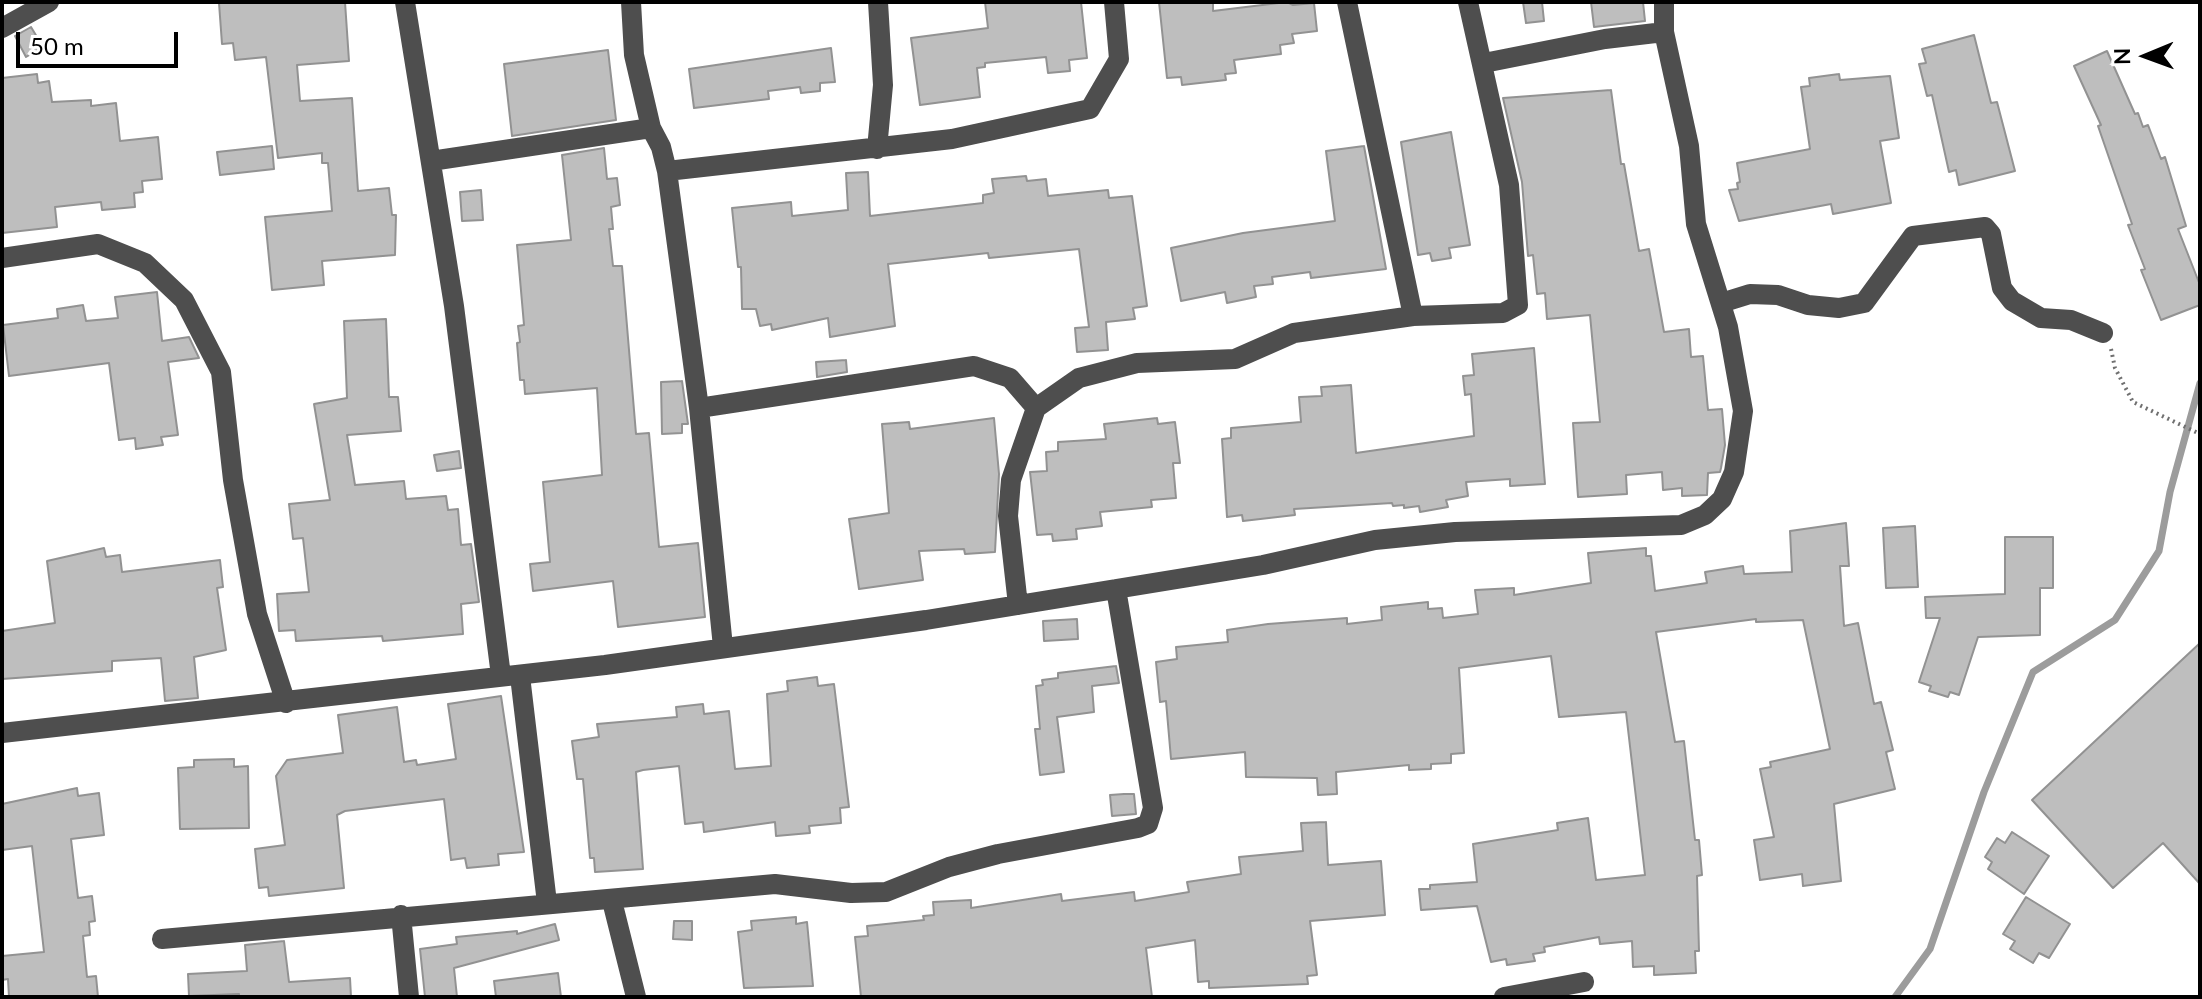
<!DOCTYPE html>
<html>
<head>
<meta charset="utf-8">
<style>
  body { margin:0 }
  #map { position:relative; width:2202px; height:999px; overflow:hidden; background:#fff; font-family:Lato,sans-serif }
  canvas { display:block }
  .frame { position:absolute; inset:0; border:4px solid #000; pointer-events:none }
  .north { position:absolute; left:2106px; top:16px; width:80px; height:80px; -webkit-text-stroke:6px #fff; paint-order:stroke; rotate:269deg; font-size:22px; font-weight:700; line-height:32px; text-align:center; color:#000 }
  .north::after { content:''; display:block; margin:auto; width:28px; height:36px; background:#000; clip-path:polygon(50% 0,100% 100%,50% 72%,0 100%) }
  .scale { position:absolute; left:16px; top:32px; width:162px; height:36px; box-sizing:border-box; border:4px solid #000; border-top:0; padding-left:10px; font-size:24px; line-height:28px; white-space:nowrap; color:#000; -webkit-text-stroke:6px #fff; paint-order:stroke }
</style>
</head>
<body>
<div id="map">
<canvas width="2202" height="999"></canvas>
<div class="frame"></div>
<div class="north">N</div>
<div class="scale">50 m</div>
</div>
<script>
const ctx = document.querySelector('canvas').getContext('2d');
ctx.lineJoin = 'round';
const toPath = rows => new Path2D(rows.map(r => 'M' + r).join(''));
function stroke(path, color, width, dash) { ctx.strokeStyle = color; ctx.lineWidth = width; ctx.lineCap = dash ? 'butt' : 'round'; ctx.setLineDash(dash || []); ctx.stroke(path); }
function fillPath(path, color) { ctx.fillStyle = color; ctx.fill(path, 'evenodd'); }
const stream = toPath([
  [1895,997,1930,949,1984,792,2033,672,2115,620,2159,551,2170,492,2200,383]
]);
const building = toPath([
  [345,2,349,61,297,65,300,101,352,98,358,191,389,188,392,215,396,215,395,255,322,261,324,285,272,290,265,217,332,211,328,163,322,163,322,153,278,158,266,57,235,60,233,43,222,44,219,3,345,2],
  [985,2,1081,2,1087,58,1069,60,1070,71,1048,73,1046,57,985,63,985,67,977,68,980,97,920,105,911,38,988,28,985,2],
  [1159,2,1213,2,1213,11,1287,2,1293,5,1314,3,1317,31,1292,34,1294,43,1280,45,1281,54,1234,60,1236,73,1225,74,1226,80,1182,85,1181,77,1167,78,1159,2],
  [1523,2,1542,2,1544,21,1526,23,1523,2],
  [1591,2,1643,2,1645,21,1594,27,1591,2],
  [31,27,43,47,26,57,15,36,31,27],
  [1974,35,1991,103,1997,102,2015,171,1959,185,1956,170,1949,172,1932,95,1927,96,1919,64,1926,63,1922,49,1974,35],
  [831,48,835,82,820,83,820,91,801,93,800,87,768,91,769,99,694,108,689,69,831,48],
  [608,50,616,120,512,136,504,64,608,50],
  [2107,51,2135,114,2138,113,2143,127,2148,125,2161,159,2165,157,2186,226,2178,229,2200,285,2200,305,2161,320,2141,270,2145,269,2128,225,2132,224,2098,126,2101,125,2074,66,2107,51],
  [37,74,38,83,49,81,52,102,91,100,91,106,116,103,120,141,158,137,162,179,142,181,143,192,134,193,135,207,102,210,101,202,55,207,57,227,2,233,2,78,37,74],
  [1839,74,1840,80,1890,76,1899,138,1880,141,1891,203,1833,214,1831,204,1739,221,1729,190,1738,189,1737,183,1740,182,1737,163,1810,149,1801,87,1810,86,1809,78,1839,74],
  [1611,90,1621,164,1624,164,1639,251,1649,249,1664,332,1689,329,1691,357,1703,356,1708,410,1722,409,1725,445,1721,468,1720,472,1708,473,1707,495,1682,496,1682,488,1663,490,1662,472,1626,475,1627,494,1578,497,1573,423,1600,422,1590,315,1547,319,1545,293,1537,294,1533,255,1528,256,1522,182,1503,98,1611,90],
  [1451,132,1470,245,1449,248,1451,258,1432,261,1430,253,1418,255,1401,142,1451,132],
  [272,146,274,169,220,175,217,152,272,146],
  [1364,146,1386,269,1311,278,1310,272,1272,277,1273,284,1254,286,1256,297,1227,303,1225,292,1181,301,1171,248,1243,233,1335,221,1326,151,1364,146],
  [604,148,607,179,617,178,620,205,611,207,613,229,609,229,613,266,622,266,636,434,649,433,659,547,698,543,705,617,618,627,613,581,533,591,530,564,550,562,543,482,602,475,597,388,525,394,524,380,520,380,517,343,520,342,518,326,524,325,517,245,571,240,562,155,604,148],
  [868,172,870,216,983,203,983,195,994,193,992,179,1026,176,1027,181,1046,179,1048,196,1108,190,1109,198,1132,196,1147,306,1133,308,1135,319,1106,322,1108,350,1077,352,1075,328,1089,327,1079,249,989,258,988,253,888,264,895,326,830,337,828,318,772,330,771,324,760,326,756,309,742,309,741,267,738,267,732,208,791,202,792,216,848,210,846,173,868,172],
  [481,190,483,220,462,221,460,192,481,190],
  [157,292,162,341,189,337,199,358,168,362,178,435,161,437,163,445,136,449,135,438,119,440,109,363,9,376,3,325,58,318,57,309,83,305,86,321,118,318,115,297,157,292],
  [386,319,389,397,398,397,401,431,347,435,355,485,404,481,406,499,446,496,448,510,458,509,461,545,471,544,479,602,461,604,463,634,383,641,382,636,296,641,295,630,279,631,277,594,309,592,303,538,293,539,289,504,330,500,314,404,347,398,344,321,386,319],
  [1534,348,1545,484,1510,486,1510,479,1466,482,1468,496,1446,500,1448,507,1420,512,1419,506,1404,508,1404,505,1393,506,1392,503,1294,509,1295,515,1243,521,1242,515,1227,517,1222,439,1231,438,1231,428,1301,422,1299,397,1322,396,1321,387,1351,385,1356,453,1474,436,1471,394,1465,395,1463,376,1474,375,1472,354,1534,348],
  [846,360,847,372,817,377,816,362,846,360],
  [682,381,688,424,682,424,682,433,662,434,661,382,682,381],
  [994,418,999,474,995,552,965,554,964,549,919,551,923,580,859,589,849,519,889,513,882,424,909,422,910,429,994,418],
  [1157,418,1158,424,1175,422,1180,463,1173,463,1176,498,1151,500,1152,507,1100,512,1102,526,1076,529,1077,539,1053,541,1052,534,1037,535,1030,472,1047,471,1046,452,1058,451,1058,442,1106,439,1104,424,1157,418],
  [459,451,461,468,437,471,434,455,459,451],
  [1846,523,1849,566,1840,566,1844,626,1858,623,1874,704,1881,702,1893,750,1886,752,1895,789,1834,804,1841,881,1803,886,1802,874,1760,880,1754,840,1774,837,1760,769,1771,767,1770,762,1830,749,1803,620,1756,622,1756,619,1656,632,1675,742,1684,741,1695,840,1699,840,1702,875,1697,876,1699,951,1695,951,1696,973,1654,975,1654,966,1633,967,1632,941,1600,944,1599,937,1544,947,1545,952,1533,954,1535,961,1507,965,1506,959,1491,962,1477,906,1421,910,1419,889,1430,889,1430,885,1477,882,1473,844,1558,830,1557,823,1588,818,1596,880,1645,875,1626,712,1559,717,1551,656,1459,668,1464,753,1451,754,1451,763,1431,764,1431,769,1409,770,1409,765,1336,772,1337,794,1318,795,1317,778,1246,777,1245,752,1171,759,1166,701,1160,702,1156,662,1177,659,1176,647,1228,642,1227,630,1268,624,1347,618,1347,624,1382,620,1381,607,1428,602,1428,609,1442,608,1443,618,1478,614,1475,590,1514,588,1514,595,1591,583,1588,553,1646,548,1646,556,1651,556,1655,591,1707,583,1705,572,1743,566,1744,574,1792,572,1790,531,1846,523],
  [1915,526,1918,587,1886,588,1883,528,1915,526],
  [2005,537,2053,537,2053,588,2040,588,2040,635,1978,637,1959,695,1950,692,1948,697,1929,691,1931,686,1919,682,1940,618,1926,618,1925,597,2005,594,2005,537],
  [104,548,106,557,120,555,122,572,220,560,223,587,217,588,226,650,194,657,198,698,165,701,161,658,112,661,112,671,2,679,2,631,55,623,47,561,104,548],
  [1077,619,1078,639,1044,641,1043,621,1077,619],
  [2200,643,2200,884,2163,843,2113,888,2032,800,2200,643],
  [1116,666,1119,683,1092,686,1094,712,1057,717,1064,772,1040,775,1035,729,1040,729,1036,686,1043,685,1042,680,1058,678,1058,673,1116,666],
  [817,677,818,686,834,684,849,807,840,808,841,823,809,826,810,833,776,836,775,822,704,832,703,822,685,824,679,766,643,770,636,772,643,869,595,872,594,858,590,858,583,779,577,779,572,741,599,737,597,724,677,717,676,707,703,704,704,714,729,711,735,769,771,766,767,694,788,691,787,681,817,677],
  [501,696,524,852,498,854,499,865,467,868,465,858,451,860,444,799,345,811,337,815,344,888,269,896,268,887,259,888,255,849,285,845,276,776,287,760,343,753,338,715,397,707,404,762,416,760,417,765,456,759,448,704,501,696],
  [234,759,234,767,248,766,249,828,180,829,178,768,194,767,194,760,234,759],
  [77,788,78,796,99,793,104,835,71,839,78,898,92,896,95,921,89,922,90,935,83,936,87,977,96,976,98,997,9,997,8,979,2,980,2,956,44,952,32,846,2,850,2,804,77,788],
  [1124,794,1134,794,1136,814,1112,816,1110,795,1124,794],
  [1326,822,1328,865,1381,861,1385,915,1310,921,1317,975,1307,976,1308,984,1209,988,1209,981,1198,982,1195,940,1146,948,1152,997,861,997,855,937,868,936,867,926,924,920,923,916,934,915,933,902,971,900,971,908,1061,894,1062,901,1134,892,1135,901,1189,892,1187,882,1241,874,1239,857,1303,851,1301,823,1326,822],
  [2012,832,2049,856,2024,894,1988,869,1992,862,1985,857,1997,838,2005,843,2012,832],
  [2026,897,2070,924,2049,958,2039,953,2033,963,2010,949,2015,941,2003,934,2026,897],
  [796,917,796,924,807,922,813,986,744,988,738,932,752,930,751,921,796,917],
  [674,921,692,921,692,940,673,939,674,921],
  [555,924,559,940,454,968,457,997,425,997,420,949,457,944,456,937,517,931,517,934,555,924],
  [284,941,289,982,350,978,351,997,239,997,239,994,189,996,188,974,247,971,245,945,284,941],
  [558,973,561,997,496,997,494,981,558,973]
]);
const path = toPath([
  [2111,349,2115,368,2133,402,2200,434]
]);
const minor = toPath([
  [405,2,454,306,501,676],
  [631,2,634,55,651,128],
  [1347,2,1413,316],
  [2,28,49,2],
  [1484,63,1605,39,1664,32],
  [877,149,883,85,878,2],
  [431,161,651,128,661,147,667,171,699,408,723,647],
  [667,171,952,139,1090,109,1119,59,1114,2],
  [2,258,98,244,145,263,184,300,221,372,233,480,257,614,286,703],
  [1721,303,1750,294,1778,295,1808,305,1839,308,1864,303,1913,236,1985,227,1991,234,2002,288,2012,301,2041,318,2071,320,2103,333],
  [699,408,974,366,1010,378,1036,408],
  [1018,605,1008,516,1011,480,1036,408,1079,378,1137,363,1235,359,1294,333,1413,316,1503,313,1518,305,1509,185,1468,2],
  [520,676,547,903],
  [2,733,605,665,926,620,1263,565,1375,540,1455,532,1681,525,1705,515,1722,499,1734,472,1743,411,1728,327,1696,224,1689,146,1664,32,1664,2],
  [612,901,636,997],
  [401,915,409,997],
  [162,939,775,884,851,893,886,892,949,867,998,854,1138,828,1148,824,1153,808,1116,589],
  [1504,997,1584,982]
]);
stroke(stream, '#9c9c9c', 7);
fillPath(building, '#bebebe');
stroke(building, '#929292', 2);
stroke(path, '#707070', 4, [2, 4]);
stroke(minor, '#4e4e4e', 20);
</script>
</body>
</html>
